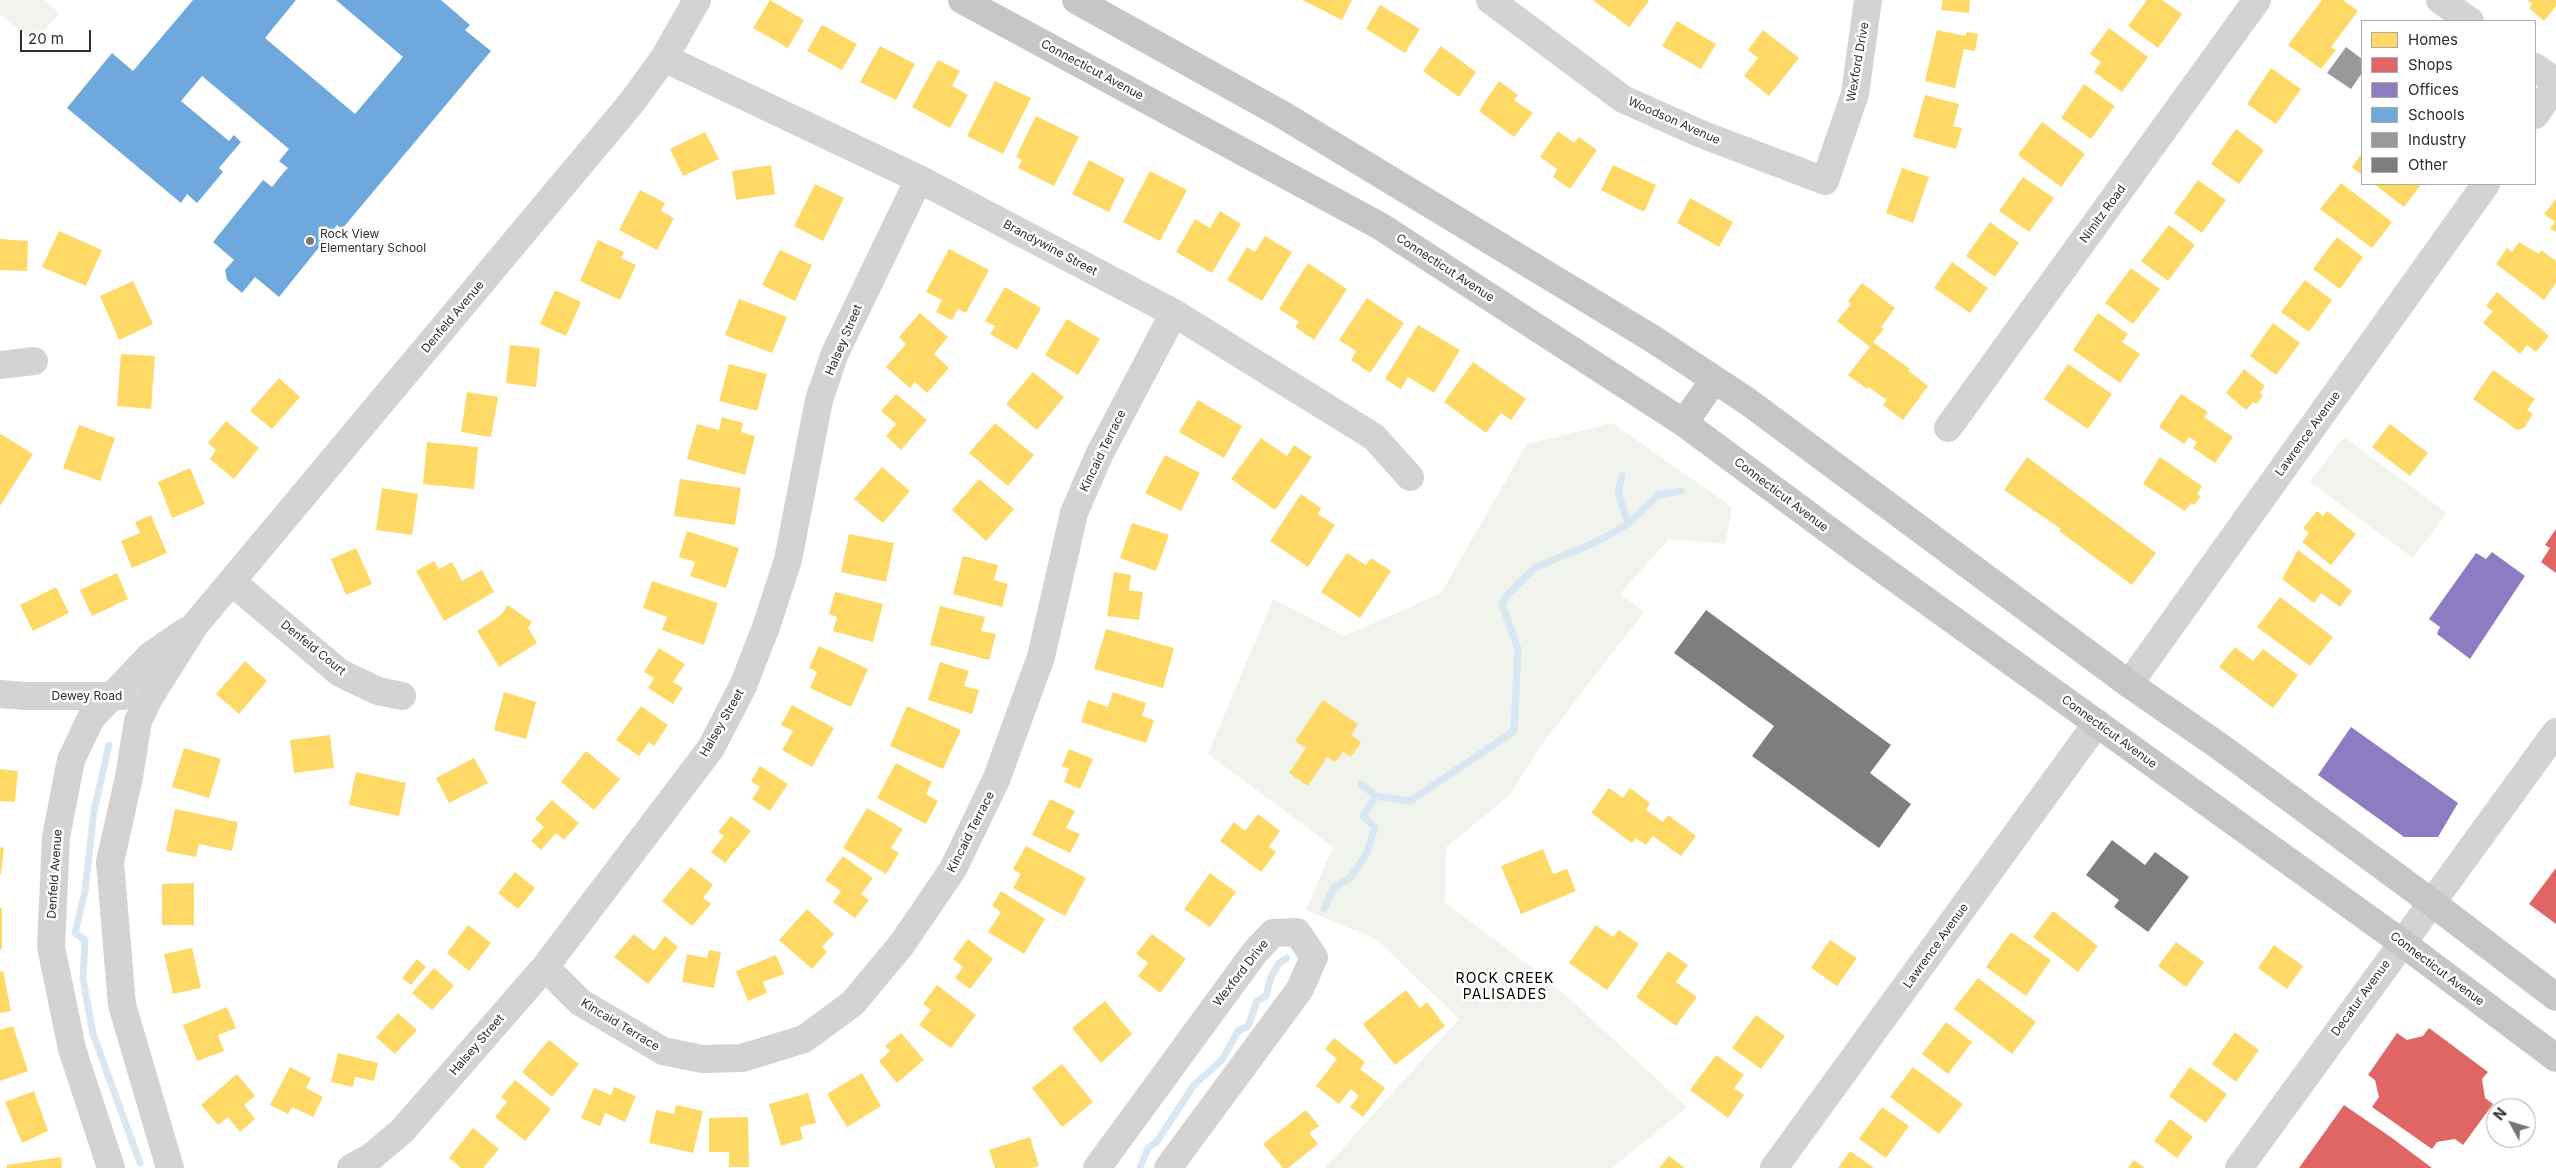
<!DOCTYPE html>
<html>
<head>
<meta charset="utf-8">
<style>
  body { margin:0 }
  #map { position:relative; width:2556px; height:1168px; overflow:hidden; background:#fff; font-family:Inter,sans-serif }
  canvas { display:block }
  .legend { position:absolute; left:2361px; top:20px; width:175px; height:165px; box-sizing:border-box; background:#fff; border:1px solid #ababab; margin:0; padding:6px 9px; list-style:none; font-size:15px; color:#2e2e2e }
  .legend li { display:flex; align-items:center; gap:10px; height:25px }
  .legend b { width:25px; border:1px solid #ababab }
  .north { position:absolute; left:2486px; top:1098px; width:50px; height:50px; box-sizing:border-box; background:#fff; border:1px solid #ababab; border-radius:50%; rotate:309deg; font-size:14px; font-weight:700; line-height:20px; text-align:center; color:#2e2e2e }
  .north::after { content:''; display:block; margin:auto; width:18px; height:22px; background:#777; clip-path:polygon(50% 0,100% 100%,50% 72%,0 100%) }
  .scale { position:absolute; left:20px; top:30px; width:71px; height:22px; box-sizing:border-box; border:2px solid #2e2e2e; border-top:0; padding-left:6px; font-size:15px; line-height:18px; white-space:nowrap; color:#2e2e2e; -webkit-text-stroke:4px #fff; paint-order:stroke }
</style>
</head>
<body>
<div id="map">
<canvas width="2556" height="1168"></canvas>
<ul class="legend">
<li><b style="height:14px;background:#ffd966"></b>Homes</li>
<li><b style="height:14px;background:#e06666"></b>Shops</li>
<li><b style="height:14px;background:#8e7cc3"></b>Offices</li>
<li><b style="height:14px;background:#6fa8dc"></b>Schools</li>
<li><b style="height:14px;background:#999"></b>Industry</li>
<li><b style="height:14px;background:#7e7e7e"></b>Other</li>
</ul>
<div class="north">N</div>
<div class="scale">20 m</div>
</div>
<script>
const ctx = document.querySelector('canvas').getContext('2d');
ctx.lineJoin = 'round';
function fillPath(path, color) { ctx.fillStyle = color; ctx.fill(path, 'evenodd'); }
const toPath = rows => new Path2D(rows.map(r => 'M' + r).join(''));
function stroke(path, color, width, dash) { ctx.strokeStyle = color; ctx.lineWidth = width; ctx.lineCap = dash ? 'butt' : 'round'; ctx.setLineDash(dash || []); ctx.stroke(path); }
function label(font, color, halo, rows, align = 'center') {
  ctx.font = font + ' Inter,sans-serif'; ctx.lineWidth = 5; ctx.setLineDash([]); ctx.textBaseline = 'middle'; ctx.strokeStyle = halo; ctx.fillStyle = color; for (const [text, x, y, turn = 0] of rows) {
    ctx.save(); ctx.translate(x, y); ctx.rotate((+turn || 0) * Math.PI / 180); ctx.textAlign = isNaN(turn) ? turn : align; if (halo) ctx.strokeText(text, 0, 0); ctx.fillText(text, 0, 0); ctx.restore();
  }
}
const green = toPath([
  [0,0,44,0,59,13,35,42,0,14],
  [1612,423,1732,507,1725,544,1669,539,1620,594,1644,612,1542,744,1509,796,1446,847,1445,903,1549,980,1687,1107,1612,1168,1325,1168,1459,1019,1377,940,1306,910,1333,847,1208,754,1273,599,1345,636,1441,593,1527,444],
  [2344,437,2447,513,2413,558,2310,482]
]);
const homes = toPath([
  [770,0,804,20,788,48,753,28],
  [1302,0,1352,0,1342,20],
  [1593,0,1647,0,1649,1,1629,27],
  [1943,0,1970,0,1969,13,1941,10],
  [2147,0,2162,0,2182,14,2158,48,2128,26],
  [2322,0,2343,0,2358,11,2331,47,2336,50,2321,69,2288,45],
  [2527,0,2556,0,2556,6,2544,21,2529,8,2532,4],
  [1380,5,1420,29,1405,53,1366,29],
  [1677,21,1716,44,1701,69,1662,46],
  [822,25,857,44,842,70,807,51],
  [2109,28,2148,57,2122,92,2094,72,2101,62,2090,54],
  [1763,30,1799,58,1769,96,1744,76,1758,58,1748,50],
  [1937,30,1965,36,1967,32,1978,34,1975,51,1964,49,1955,88,1925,81],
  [880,46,915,64,896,100,860,82],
  [1441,46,1476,72,1459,97,1423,71],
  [938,60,960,71,952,86,968,95,950,128,912,107],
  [2271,68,2301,89,2276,124,2247,104],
  [995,81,1031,98,1003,154,967,136],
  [1499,81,1518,95,1514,100,1533,113,1514,137,1479,111],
  [2084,84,2115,106,2091,139,2061,118],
  [1925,95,1959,104,1953,126,1962,128,1956,149,1913,137],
  [1036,116,1079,137,1054,186,1018,168,1022,160,1016,157],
  [2042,122,2085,154,2061,187,2018,155],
  [2236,129,2264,150,2239,184,2211,164],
  [1558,131,1574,143,1579,137,1597,150,1570,189,1553,177,1557,169,1540,157],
  [705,132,719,159,683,176,670,149],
  [2362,153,2362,175,2352,167],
  [1089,160,1125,179,1109,212,1072,194],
  [771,165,775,194,736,200,732,171],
  [1613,165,1656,185,1644,212,1601,190],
  [1902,168,1929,177,1913,223,1886,213],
  [1150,171,1187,190,1160,241,1123,222],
  [2023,177,2054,198,2029,232,1999,211],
  [2198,180,2226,200,2202,233,2174,213],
  [2341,183,2392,222,2372,248,2320,209],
  [815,184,844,198,823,241,794,226],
  [2374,184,2418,184,2420,186,2404,207],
  [640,190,665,203,661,211,674,218,657,250,619,230],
  [1690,198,1733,222,1719,247,1677,223],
  [2556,199,2556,232,2550,228,2555,222,2544,214],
  [1220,211,1241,224,1212,273,1176,252,1195,219,1210,228],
  [1990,222,2019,243,1995,277,1966,256],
  [2169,225,2195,245,2168,281,2141,261],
  [59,231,102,250,86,286,42,267],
  [1265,236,1292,252,1262,301,1227,280,1247,247,1255,252],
  [2337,237,2363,257,2340,289,2313,269],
  [0,239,28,241,27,271,0,270],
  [598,240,624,252,621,258,636,265,620,300,580,281],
  [2519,242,2539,254,2541,250,2556,261,2556,283,2544,300,2496,264,2507,248,2512,252],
  [949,249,989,270,966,313,958,309,952,320,936,312,942,300,926,292],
  [780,250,812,265,795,301,762,285],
  [1952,262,1988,288,1970,313,1934,288],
  [1308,263,1347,289,1314,340,1295,327,1299,322,1279,309],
  [2131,268,2160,289,2133,324,2105,303],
  [2305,280,2332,300,2309,332,2281,312],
  [133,281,153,324,119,340,100,296],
  [1862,283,1895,308,1881,327,1884,329,1873,342,1910,369,1909,371,1928,386,1903,420,1883,405,1887,400,1868,387,1867,389,1848,375,1870,347,1837,321,1851,304,1848,301],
  [1005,287,1041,308,1017,350,990,334,995,326,985,321],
  [555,290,581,302,566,336,540,324],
  [2497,292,2549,336,2536,352,2527,345,2520,354,2483,323,2493,311,2486,306],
  [1367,298,1404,323,1370,373,1351,360,1356,351,1339,340],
  [739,299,787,317,772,353,725,335],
  [920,313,948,337,934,354,949,368,927,393,915,382,910,388,886,367,906,344,899,337],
  [2098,313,2128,334,2122,342,2140,354,2120,383,2073,350],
  [1067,319,1100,339,1078,375,1045,355],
  [2273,323,2300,343,2276,375,2250,356],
  [1418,325,1460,350,1434,393,1408,377,1401,389,1385,379],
  [510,345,540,348,536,387,506,383],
  [121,354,155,356,151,409,117,406],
  [1473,362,1526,399,1511,420,1501,413,1486,433,1444,402],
  [729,364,767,374,757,411,719,401],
  [2068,364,2112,394,2088,429,2044,399],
  [2244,369,2265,386,2260,393,2263,396,2256,404,2253,402,2246,410,2226,393],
  [2493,370,2535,399,2527,410,2533,414,2524,428,2517,430,2473,399],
  [1033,372,1064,397,1037,430,1006,404],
  [279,378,300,397,272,429,250,411],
  [467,392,498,397,491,437,461,432],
  [896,394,927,420,901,450,886,436,896,424,881,411],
  [2181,394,2208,412,2204,417,2233,437,2215,463,2193,448,2197,442,2189,437,2184,444,2159,427],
  [1198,400,1242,426,1224,458,1179,432],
  [722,417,743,423,741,432,755,436,745,475,687,459,697,424,719,430],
  [226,421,259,448,234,479,210,459,216,450,208,443],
  [995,423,1034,455,1008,486,969,453],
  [2390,424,2428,453,2410,476,2372,447],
  [79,425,115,438,100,481,63,468],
  [1,434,33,454,0,506,0,435],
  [1261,438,1287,456,1294,445,1312,457,1275,510,1231,479],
  [427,442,478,447,474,489,423,484],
  [1165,455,1200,473,1181,511,1145,493],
  [2027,457,2156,553,2132,585,2059,531,2061,529,2004,490],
  [2160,457,2202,486,2197,494,2201,496,2194,505,2191,503,2185,511,2143,484],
  [882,467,910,491,883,523,854,499],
  [190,468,205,504,172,518,158,482],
  [680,479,741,488,735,525,674,516],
  [979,479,1014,509,986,541,952,510],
  [382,488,418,494,412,535,376,530],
  [1301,494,1321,508,1318,514,1335,525,1308,567,1270,541],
  [2317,511,2323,516,2327,511,2356,534,2331,565,2302,542,2309,533,2303,528],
  [151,515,167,553,132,568,121,541,140,533,135,522],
  [1132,523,1169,535,1156,571,1120,558],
  [687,531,739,548,726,588,690,576,695,562,679,557],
  [849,534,894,543,886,582,841,572],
  [356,548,372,584,346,595,331,559],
  [2298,550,2352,591,2340,607,2321,593,2314,603,2282,579],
  [1347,553,1366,565,1371,558,1391,571,1360,618,1321,592],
  [963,556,998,565,994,580,1008,584,1002,607,953,594],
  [434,561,439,569,452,562,462,581,482,570,494,592,444,621,416,571],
  [1114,572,1131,575,1129,590,1143,592,1139,620,1107,616],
  [117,573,128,599,92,616,80,590],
  [652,581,718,603,704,645,662,630,667,617,643,608],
  [56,587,69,613,33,631,20,605],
  [835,592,883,604,873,642,833,631,837,617,829,614],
  [2280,597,2333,637,2310,666,2257,627],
  [508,605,532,622,528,628,537,643,499,667,477,631,501,615],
  [940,606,985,617,981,631,996,634,989,660,930,645],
  [1106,629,1174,648,1163,688,1094,669],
  [819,646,868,669,851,707,810,688,817,672,809,668],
  [2235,647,2253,661,2263,649,2298,675,2273,708,2219,667],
  [659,648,685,664,673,682,683,688,673,704,648,688,654,678,644,672],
  [245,661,267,681,239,714,216,694],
  [940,662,969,671,964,686,979,690,972,714,928,700],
  [504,692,536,702,526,739,494,730],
  [1113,692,1146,703,1142,716,1154,720,1146,743,1081,722,1088,700,1108,707],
  [1323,700,1358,724,1351,735,1361,742,1351,757,1343,752,1335,762,1327,757,1308,786,1289,773,1306,748,1295,741],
  [792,705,834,728,812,767,782,750,793,731,781,725],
  [641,706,668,725,654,746,649,742,639,756,616,740],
  [907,706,961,730,943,769,890,746],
  [330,735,334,768,294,773,290,740],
  [184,748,221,759,209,798,172,787],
  [1069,749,1093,759,1080,789,1064,782,1069,769,1062,766],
  [586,751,620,779,594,810,561,782],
  [474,758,488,783,449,803,436,778],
  [896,763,932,782,926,794,938,801,926,824,877,798],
  [760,766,788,784,770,811,752,799,760,787,751,781],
  [0,769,18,771,15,802,0,801],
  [356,772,406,783,399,816,349,805],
  [1609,788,1623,798,1630,788,1650,803,1646,810,1663,822,1668,815,1696,836,1681,856,1653,836,1646,845,1636,838,1632,843,1591,813],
  [1050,799,1075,811,1066,828,1080,834,1070,853,1032,835],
  [552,800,579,823,564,840,556,833,541,850,531,841,544,827,535,819],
  [867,808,903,829,891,848,899,853,886,874,843,848],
  [175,809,238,822,232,851,199,844,196,857,166,851],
  [1258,814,1280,831,1269,847,1276,852,1261,872,1220,841,1234,822,1245,831],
  [731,816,751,831,725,863,711,852,724,836,718,832],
  [1026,846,1086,878,1065,916,1013,888,1021,874,1013,869],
  [0,847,4,848,1,874,0,874],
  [1543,849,1553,874,1567,869,1576,891,1521,914,1501,866],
  [843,856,873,878,861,894,869,900,855,918,833,902,841,891,825,880],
  [691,867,713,885,703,898,711,904,692,926,662,901],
  [515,872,535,888,518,909,498,893],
  [1210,873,1236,892,1210,927,1184,909],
  [194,883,194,925,162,925,162,884],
  [1001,891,1045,919,1024,954,988,932,1001,912,992,906],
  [0,908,2,908,2,949,0,949],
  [807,909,834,934,822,947,827,952,812,969,779,940],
  [2053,911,2098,946,2078,972,2033,937],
  [468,925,491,943,469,971,447,953],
  [1596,925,1613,937,1619,930,1639,944,1607,990,1569,963],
  [2011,932,2051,960,2026,996,1986,967],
  [634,934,654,951,665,936,678,947,648,984,614,957],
  [1152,934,1186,959,1160,993,1138,976,1148,963,1136,954],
  [968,939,993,959,970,989,955,978,963,967,953,959],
  [1830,940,1857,958,1837,986,1811,968],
  [2176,942,2204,962,2186,987,2158,966],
  [2274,945,2303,966,2287,989,2258,968],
  [192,948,201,988,173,994,164,954],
  [709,950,721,952,714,988,682,982,687,954,707,958],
  [1668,951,1688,965,1676,982,1697,997,1676,1026,1636,997],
  [776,955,784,974,763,982,767,993,748,1001,736,971],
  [417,959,426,967,411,985,402,978],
  [434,968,454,986,432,1010,412,993],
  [3,971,11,1011,0,1013,0,972],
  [1978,978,2036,1022,2012,1054,1954,1009],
  [937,985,976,1015,951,1048,919,1025,931,1010,923,1004],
  [1406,990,1420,1008,1427,1002,1445,1026,1395,1065,1363,1024],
  [1105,1001,1132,1034,1101,1063,1072,1028],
  [227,1007,236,1028,218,1035,224,1051,197,1061,183,1025],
  [398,1013,417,1030,395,1054,376,1037],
  [1756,1015,1785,1036,1761,1069,1732,1048],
  [1946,1022,1972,1042,1948,1074,1922,1054],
  [13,1026,28,1071,0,1081,0,1030],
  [2235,1032,2259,1050,2236,1082,2212,1064],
  [901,1033,924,1060,897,1083,879,1061,890,1051,885,1046],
  [1334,1038,1365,1062,1360,1069,1385,1088,1363,1117,1350,1107,1359,1096,1351,1089,1339,1104,1316,1086,1337,1059,1325,1049],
  [549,1040,579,1064,552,1097,522,1072],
  [338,1053,378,1063,374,1081,355,1077,353,1087,331,1082],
  [1716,1055,1744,1075,1734,1088,1744,1095,1728,1118,1690,1090],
  [1062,1064,1093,1102,1062,1127,1032,1088],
  [290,1067,311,1078,306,1088,323,1097,313,1117,292,1107,288,1114,270,1105],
  [1913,1067,1963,1104,1939,1134,1890,1097],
  [2190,1067,2227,1094,2206,1123,2169,1096],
  [862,1073,881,1106,847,1127,827,1094],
  [237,1074,255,1096,244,1105,255,1119,240,1132,228,1117,218,1125,201,1105],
  [515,1080,551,1109,525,1141,495,1117,507,1102,501,1097],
  [614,1087,636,1096,625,1122,605,1113,600,1126,581,1118,594,1088,611,1095],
  [34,1091,48,1131,22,1143,5,1102],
  [808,1093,816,1123,800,1127,803,1139,781,1146,769,1104],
  [676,1105,703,1111,693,1153,649,1143,656,1110,674,1114],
  [1882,1107,1909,1126,1886,1158,1859,1139],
  [1306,1110,1319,1126,1309,1133,1318,1144,1288,1168,1283,1168,1263,1144],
  [748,1117,749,1167,729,1167,729,1152,709,1152,709,1118],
  [2170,1119,2193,1137,2177,1158,2154,1141],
  [473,1128,499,1149,483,1168,461,1168,449,1158],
  [1030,1137,1039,1166,1032,1168,995,1168,989,1150],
  [1850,1151,1874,1168,1838,1168],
  [1669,1156,1685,1168,1659,1168],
  [61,1157,62,1168,7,1168,7,1165],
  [2134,1160,2145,1168,2128,1168]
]);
const shops = toPath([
  [2556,529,2556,573,2541,562,2550,548,2545,545],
  [2556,868,2556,924,2529,904],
  [2429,1028,2488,1072,2482,1079,2485,1098,2493,1104,2463,1145,2455,1139,2437,1142,2432,1149,2372,1107,2379,1097,2375,1080,2368,1075,2397,1033,2407,1040,2423,1036],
  [2344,1105,2392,1138,2432,1168,2299,1168]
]);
const offices = toPath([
  [2492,552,2525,576,2470,659,2437,634,2440,627,2429,619,2476,553,2486,559],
  [2351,727,2458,803,2438,837,2404,837,2318,775]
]);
const schools = toPath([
  [193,0,296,0,265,38,355,114,403,57,336,0,441,0,470,25,465,30,491,51,342,229,337,225,279,297,255,277,242,293,227,280,225,270,234,260,213,242,263,180,272,187,284,172,288,168,279,161,289,149,202,76,181,101,229,141,234,135,241,142,219,168,223,172,197,203,187,194,181,203,67,108,112,53,133,71]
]);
const industry = toPath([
  [2346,47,2362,59,2362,73,2351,89,2327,73]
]);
const stream = toPath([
  [1628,524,1658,495,1681,491],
  [109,745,94,811,85,891,75,933,85,940,83,979,93,1034,140,1163],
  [1376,796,1410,801,1514,731,1518,649,1502,604,1509,593,1534,568,1596,542,1628,524,1618,492,1622,476],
  [1324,909,1334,887,1350,878,1367,853,1375,827,1363,816,1376,796,1361,784],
  [1140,1168,1148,1148,1156,1143,1194,1085,1222,1060,1238,1031,1248,1026,1257,1001,1266,996,1271,977,1279,963,1287,958]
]);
const building = toPath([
  [1706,610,1891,745,1870,773,1911,804,1879,848,1752,756,1774,726,1674,653],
  [2112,840,2145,865,2155,852,2189,877,2148,932,2114,907,2119,900,2086,875]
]);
const minor = toPath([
  [1490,0,1623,99,1701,134,1825,181,1855,94,1868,0],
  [2440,0,2470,21],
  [664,58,919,179,1174,313,1374,437,1410,477],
  [2535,67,2556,82],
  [2535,115,2556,85],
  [0,365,34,361],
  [1948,428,2257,0],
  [232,582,340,673,378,691,402,696],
  [2129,684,2486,184],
  [0,694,25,696,123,696],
  [545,967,580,1002,663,1051,702,1059,742,1058,804,1039,853,1003,902,944,953,869,996,780,1041,657,1074,513,1099,455,1174,313],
  [111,1168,72,1049,51,947,56,837,71,760,91,718,151,655,186,631],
  [170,1168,122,1005,110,862,129,777,138,721,149,698,195,625,632,102,664,58,697,0],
  [351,1168,371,1157,402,1131,545,967,711,748,743,686,766,627,788,560,819,400,835,353,919,179],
  [1097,1168,1255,952,1273,933,1297,932,1314,957,1300,989,1168,1168],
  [1774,1168,2097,723],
  [2239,1168,2556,732]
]);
const major = toPath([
  [962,0,1380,226,1684,423,1853,548,2401,942,2556,1058],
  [1076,0,1283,115,1653,339,1747,401,2129,684,2219,746,2431,902,2556,997],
  [1684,423,1714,380]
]);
const markers = [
  [310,241,5,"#777"]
];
const streetNames = [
  ["Wexford Drive",1858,62,-80],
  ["Connecticut Avenue",1092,70,28],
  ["Woodson Avenue",1674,121,24],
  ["Nimitz Road",2103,214,-54],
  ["Brandywine Street",1050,248,28],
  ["Connecticut Avenue",1445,268,33],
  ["Denfeld Avenue",453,317,-50],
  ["Halsey Street",844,340,-67],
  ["Lawrence Avenue",2308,434,-54],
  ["Kincaid Terrace",1103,451,-64],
  ["Connecticut Avenue",1781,495,37],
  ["Denfeld Court",313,648,39],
  ["Dewey Road",87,696],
  ["Halsey Street",722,723,-60],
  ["Connecticut Avenue",2109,732,36],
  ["Kincaid Terrace",971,832,-63],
  ["Denfeld Avenue",55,874,-86],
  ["Lawrence Avenue",1936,946,-54],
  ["Connecticut Avenue",2437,969,37],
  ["Wexford Drive",1241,973,-52],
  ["Decatur Avenue",2361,998,-54],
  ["Kincaid Terrace",620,1025,31],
  ["Halsey Street",477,1045,-49]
];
const poiNames = [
  ["Rock View",320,234],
  ["Elementary School",320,248]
];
const neighbourhoodNames = [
  ["ROCK CREEK",1505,979],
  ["PALISADES",1505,995]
];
fillPath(green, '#f0f4ec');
fillPath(homes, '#ffd966');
fillPath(shops, '#e06666');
fillPath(offices, '#8e7cc3');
fillPath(schools, '#6fa8dc');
fillPath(industry, '#999');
stroke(stream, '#d8e7f1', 7);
fillPath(building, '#7e7e7e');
stroke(minor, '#d3d3d3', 28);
stroke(major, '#c6c6c6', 28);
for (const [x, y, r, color] of markers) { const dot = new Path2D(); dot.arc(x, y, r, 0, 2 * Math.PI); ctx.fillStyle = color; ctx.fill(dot); stroke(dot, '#fff', 2); }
label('12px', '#2e2e2e', '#fff', streetNames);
label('12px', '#2e2e2e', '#fff', poiNames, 'left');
ctx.letterSpacing = '1px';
label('14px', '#000', '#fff', neighbourhoodNames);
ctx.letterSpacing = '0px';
</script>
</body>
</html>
